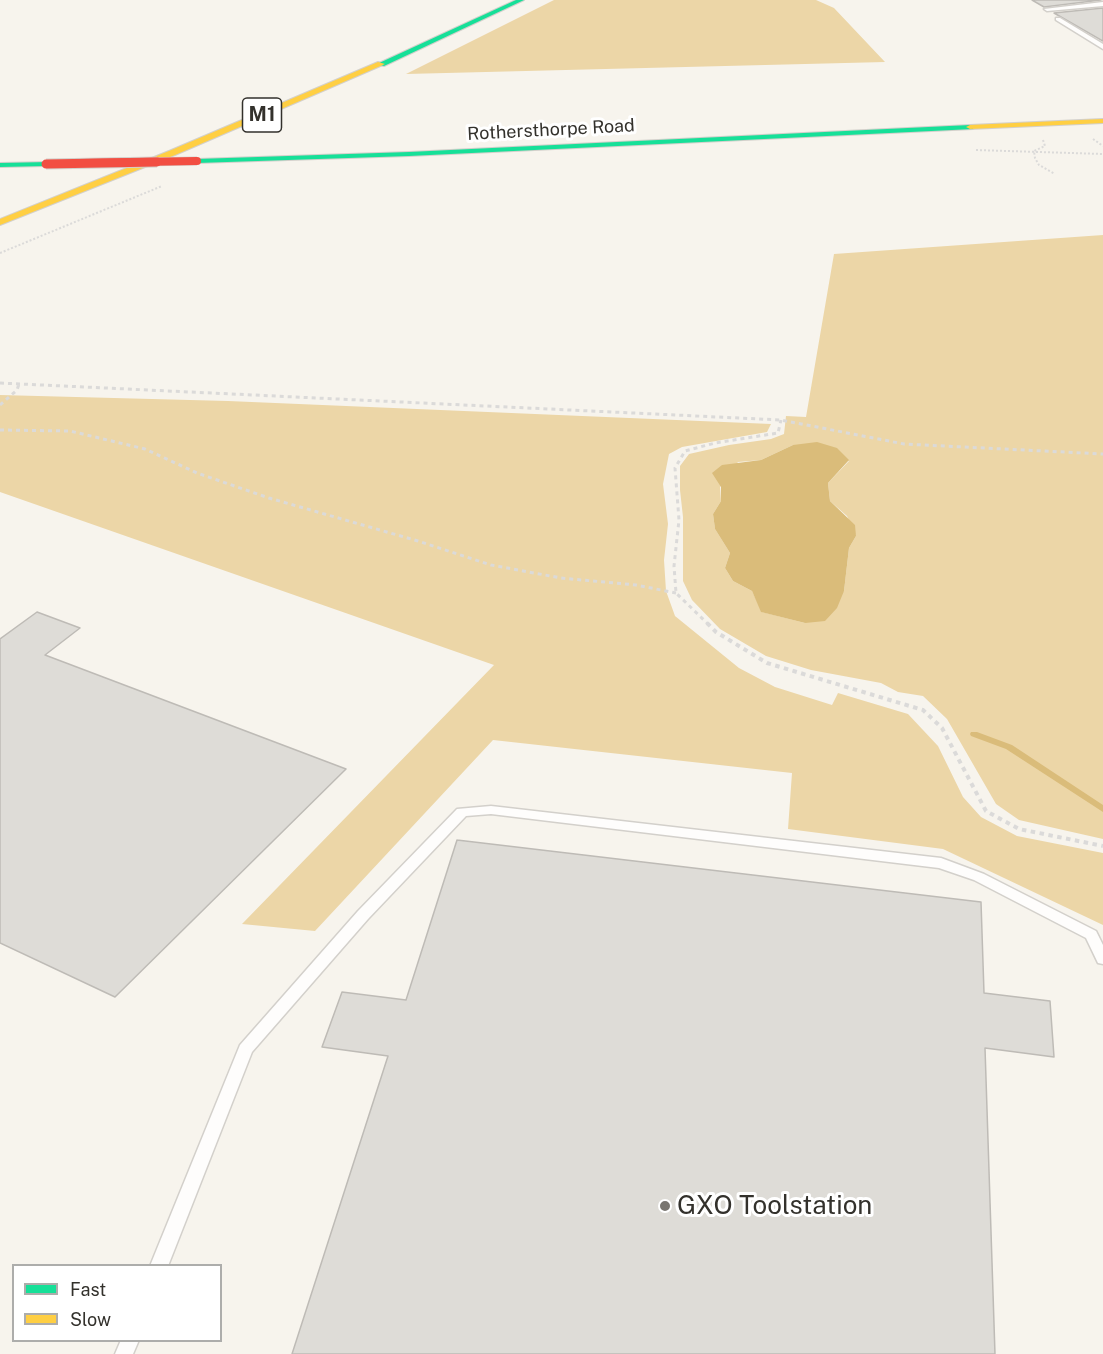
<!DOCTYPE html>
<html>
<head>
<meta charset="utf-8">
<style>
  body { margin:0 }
  #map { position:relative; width:1103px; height:1354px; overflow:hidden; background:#f7f4ed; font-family:"Public Sans",sans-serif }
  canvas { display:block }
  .legend { position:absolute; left:12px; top:1264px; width:210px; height:78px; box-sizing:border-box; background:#fff; border:2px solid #adadab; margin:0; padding:8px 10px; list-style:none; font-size:18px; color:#33312c }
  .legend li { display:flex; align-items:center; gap:12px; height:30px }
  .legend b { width:30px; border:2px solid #adadab }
</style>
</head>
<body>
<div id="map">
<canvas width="1103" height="1354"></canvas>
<ul class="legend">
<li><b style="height:8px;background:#16e098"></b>Fast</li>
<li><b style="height:8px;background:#ffcf43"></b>Slow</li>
</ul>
</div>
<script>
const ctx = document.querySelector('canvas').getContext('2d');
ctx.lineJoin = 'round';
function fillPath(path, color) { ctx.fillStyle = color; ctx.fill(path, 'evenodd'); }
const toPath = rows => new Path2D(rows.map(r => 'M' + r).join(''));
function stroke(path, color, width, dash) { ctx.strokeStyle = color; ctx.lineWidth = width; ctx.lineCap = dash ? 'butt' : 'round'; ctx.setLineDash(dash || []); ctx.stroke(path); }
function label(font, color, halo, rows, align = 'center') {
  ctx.font = font + ' "Public Sans",sans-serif'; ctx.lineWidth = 6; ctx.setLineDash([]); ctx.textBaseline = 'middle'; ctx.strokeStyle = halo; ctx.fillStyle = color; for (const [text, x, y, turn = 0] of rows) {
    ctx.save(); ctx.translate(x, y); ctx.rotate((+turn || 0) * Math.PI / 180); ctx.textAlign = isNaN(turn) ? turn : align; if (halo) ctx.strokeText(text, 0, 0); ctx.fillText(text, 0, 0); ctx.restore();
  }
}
const green = toPath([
  [554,0,816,0,834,8,885,62,406,74],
  [1103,235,1103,839,1019,820,996,804,947,719,923,696,898,692,881,683,811,670,766,656,720,629,692,600,683,581,683,517,680,490,680,466,689,454,729,445,771,439,784,434,786,416,806,417,834,254],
  [793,445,849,461,828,483,830,501,847,516,856,536,849,548,844,591,805,623,762,612,752,591,733,581,725,568,730,553,715,529,713,514,721,501,720,487,738,462,761,460],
  [0,395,228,401,771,424,767,432,682,447,669,454,663,484,668,524,664,560,666,591,675,616,739,668,775,687,832,705,838,693,908,714,938,746,963,797,981,817,1017,836,1103,853,1103,925,943,849,788,829,792,773,493,740,315,931,242,924,494,665,0,492]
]);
const water = toPath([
  [817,442,837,448,849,460,828,483,830,501,855,525,856,536,849,548,844,591,837,608,825,621,805,623,761,612,752,591,733,581,725,568,730,553,715,529,713,514,721,501,721,487,712,473,722,465,761,460,793,445]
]);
const stream = toPath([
  [971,732,977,732,1012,745,1103,805,1103,812,1006,749,971,736,970,734,971,732]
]);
const building = toPath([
  [1032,0,1101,0,1044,7,1032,0],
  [1103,8,1103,41,1054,13,1103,8],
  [37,612,80,628,45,655,346,769,115,997,0,943,0,639,37,612],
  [457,840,981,902,984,993,1050,1001,1054,1057,985,1048,995,1354,292,1354,388,1056,322,1047,342,992,406,1000,457,840]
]);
const pathFar2 = toPath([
  [1093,139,1103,146],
  [1043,140,1045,146,1034,151,1035,158,1039,165,1055,174],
  [976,150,1103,154],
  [0,253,162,186]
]);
const pathFar1 = toPath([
  [0,383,781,420,904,444,1103,454],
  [0,405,17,390,19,384],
  [0,430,70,431,145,449,197,473,269,498,418,541,491,565,561,578,636,585,676,593],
  [709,625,676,593,674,566,679,520,675,468,685,451,715,443,778,433,781,420]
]);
const path = toPath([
  [707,623,716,632,767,663,923,710,942,728,986,811,1019,829,1103,846]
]);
const lane = toPath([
  [1103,2,1103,6,1047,11,1044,9,1103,2],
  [1056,18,1060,18,1103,44,1103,49,1056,20,1056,18],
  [491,806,941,858,984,874,1096,931,1103,945,1103,964,1098,963,1086,938,974,880,939,868,491,814,466,816,368,919,252,1052,168,1266,150,1266,240,1045,358,911,457,809,491,806],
  [121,1340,139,1340,133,1354,115,1354,121,1340]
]);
const fast = toPath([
  [516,0,524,0,384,66,377,64,516,0],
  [970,125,973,125,973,129,409,156,197,163,193,161,197,159,409,152,970,125],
  [49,162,49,166,46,166,0,167,0,163,49,162]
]);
const slow = toPath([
  [378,62,385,64,175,155,0,225,0,219,169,151,378,62],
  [1103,119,1103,123,970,129,966,127,970,125,1103,119]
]);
const jamBridgeFar1 = toPath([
  [81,163,197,161]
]);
const jamBridge = toPath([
  [46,164,157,162]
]);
const markers = [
  [665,1206,6,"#787570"]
];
const farStreetnames = [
  ["Rothersthorpe Road",551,130,-3]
];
const shields = [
  [262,115,39]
];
const shieldNames = [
  ["M1",262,115]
];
const nearPoinames = [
  ["GXO Toolstation",677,1206]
];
fillPath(green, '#ecd6a7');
fillPath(water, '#dabc7a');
fillPath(stream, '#dabc7a');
fillPath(building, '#dedcd7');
stroke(building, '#bebbb6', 1.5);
stroke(lane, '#d3d0cb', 3);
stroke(fast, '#d3d0cb', 2);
stroke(slow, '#d3d0cb', 2);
stroke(pathFar2, '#dbdad9', 2, [2, 2]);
stroke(pathFar1, '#dbdad9', 3, [4, 4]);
stroke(path, '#dbdad9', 4, [4.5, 4.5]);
fillPath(lane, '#fefdfc');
fillPath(fast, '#16e098');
fillPath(slow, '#ffcf43');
stroke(jamBridgeFar1, '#d3d0cb', 9, []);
stroke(jamBridge, '#d3d0cb', 11, []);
stroke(jamBridgeFar1, '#f24e42', 8);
stroke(jamBridge, '#f24e42', 9);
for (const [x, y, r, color] of markers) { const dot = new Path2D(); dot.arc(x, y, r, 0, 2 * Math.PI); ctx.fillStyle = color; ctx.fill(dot); stroke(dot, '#fff', 2); }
label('18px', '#33312c', '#fff', farStreetnames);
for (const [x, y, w] of shields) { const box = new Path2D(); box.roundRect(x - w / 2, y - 17, w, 34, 4.5); ctx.fillStyle = '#fff'; ctx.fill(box); stroke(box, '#33312c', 1.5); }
label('bold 20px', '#33312c', null, shieldNames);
label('26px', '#33312c', '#fff', nearPoinames, 'left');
</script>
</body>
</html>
